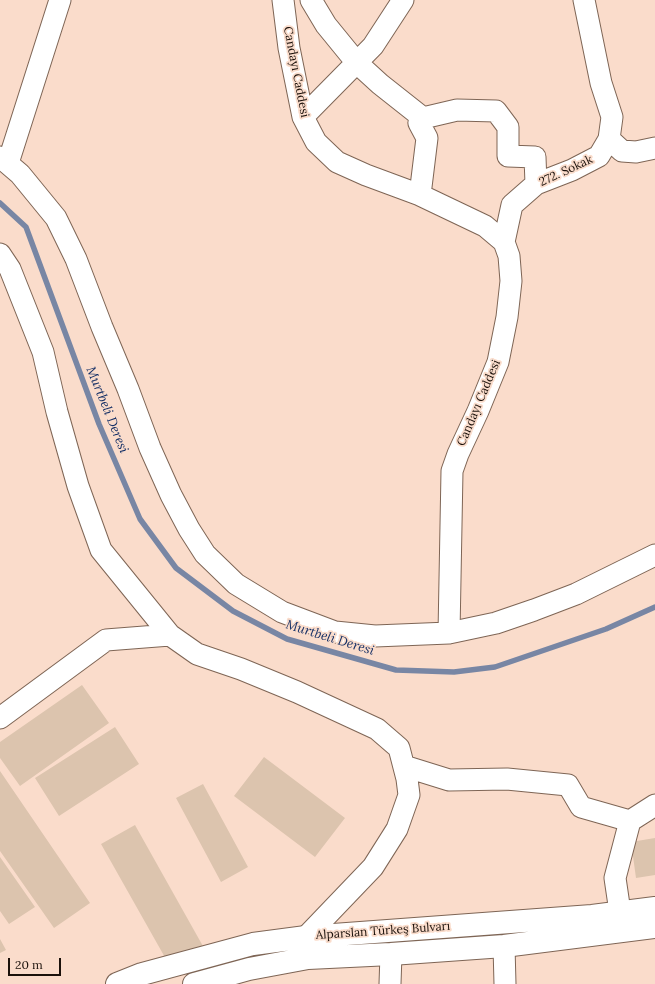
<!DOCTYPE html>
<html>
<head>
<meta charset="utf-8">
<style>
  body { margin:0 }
  #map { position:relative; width:655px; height:984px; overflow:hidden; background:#fadccb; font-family:Lora,serif }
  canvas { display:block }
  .scale { position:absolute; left:8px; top:958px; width:53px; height:18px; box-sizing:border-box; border:2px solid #1b110b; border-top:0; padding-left:5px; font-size:12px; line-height:14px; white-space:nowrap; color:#1b110b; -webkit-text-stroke:3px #fadccb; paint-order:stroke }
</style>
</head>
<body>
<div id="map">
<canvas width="655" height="984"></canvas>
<div class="scale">20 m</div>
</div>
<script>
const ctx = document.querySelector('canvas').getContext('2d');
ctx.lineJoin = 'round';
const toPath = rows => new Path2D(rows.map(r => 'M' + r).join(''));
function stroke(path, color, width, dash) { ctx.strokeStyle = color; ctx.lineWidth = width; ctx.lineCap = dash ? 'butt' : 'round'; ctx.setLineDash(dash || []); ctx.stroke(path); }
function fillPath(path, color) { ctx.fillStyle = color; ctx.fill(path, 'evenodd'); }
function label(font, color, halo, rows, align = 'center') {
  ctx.font = font + ' Lora,serif'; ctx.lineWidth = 3.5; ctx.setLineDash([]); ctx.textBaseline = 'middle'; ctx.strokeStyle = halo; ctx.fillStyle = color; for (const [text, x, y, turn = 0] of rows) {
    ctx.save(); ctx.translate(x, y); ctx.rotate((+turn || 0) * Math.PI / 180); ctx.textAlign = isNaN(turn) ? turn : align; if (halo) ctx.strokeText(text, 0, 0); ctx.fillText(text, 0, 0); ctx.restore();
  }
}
const stream = toPath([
  [0,203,26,227,99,424,140,519,176,568,233,611,287,639,396,670,454,672,495,667,606,629,655,607]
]);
const building = toPath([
  [82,685,109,723,20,786,0,758,0,742],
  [115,727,139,764,59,816,35,778],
  [264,757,345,818,315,857,234,796],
  [0,771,90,903,54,928,0,851],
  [203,784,248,867,221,882,176,798],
  [135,825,204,948,167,961,101,844],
  [655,838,655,875,636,878,631,842],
  [0,857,35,907,9,924,0,911],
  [0,939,6,950,0,953]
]);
const minor = toPath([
  [283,0,289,48,303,117,316,142,337,162,366,175,420,195,485,226,504,242,509,256,511,281,507,317,498,362,478,411,458,454,452,471,449,633],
  [311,0,326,25,357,63,380,84,423,118],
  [303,117,373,46,403,0],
  [609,139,622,151,636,152,655,148],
  [0,157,20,174,56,218,76,259,102,327,128,389,150,448,171,495,189,529,205,554,236,584,282,612,335,632,375,636,449,633,496,623,534,610,576,594,655,555],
  [8,163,60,0],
  [420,195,427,138,419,123,423,118,457,110,496,111,508,127,508,156,535,157,536,184],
  [504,242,512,205,536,184,572,170,599,156,609,139,612,117,601,83,584,0],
  [0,254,10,269,43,352,57,412,78,486,101,550,170,635],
  [0,718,106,640,170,635,197,654,241,669,297,692,377,729,399,748,407,779,409,795,397,829,373,867,306,937],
  [404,766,449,780,507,779,568,785,581,807,630,821],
  [620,912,615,878,630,821,655,805],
  [504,946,505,984],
  [390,984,391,954]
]);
const major = toPath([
  [117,984,142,974,253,944,306,937,592,916,655,908],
  [194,984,249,969,308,958,391,954,504,946,655,927]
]);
const streetNames = [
  ["Candayı Caddesi",296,72,79],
  ["272. Sokak",566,171,-25],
  ["Candayı Caddesi",479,403,-67],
  ["Alparslan Türkeş Bulvarı",383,931,-4]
];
const waterNames = [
  ["Murtbeli Deresi",107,410,68],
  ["Murtbeli Deresi",330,638,17]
];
stroke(stream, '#7886a4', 5.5);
fillPath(building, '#dcc4ae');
stroke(minor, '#7e6555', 23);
stroke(major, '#7e6555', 24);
stroke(minor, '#fff', 21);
stroke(major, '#fff', 22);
label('12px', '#1b110b', '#fadccb', streetNames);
label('italic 13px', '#163066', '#fadccb', waterNames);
</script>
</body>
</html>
